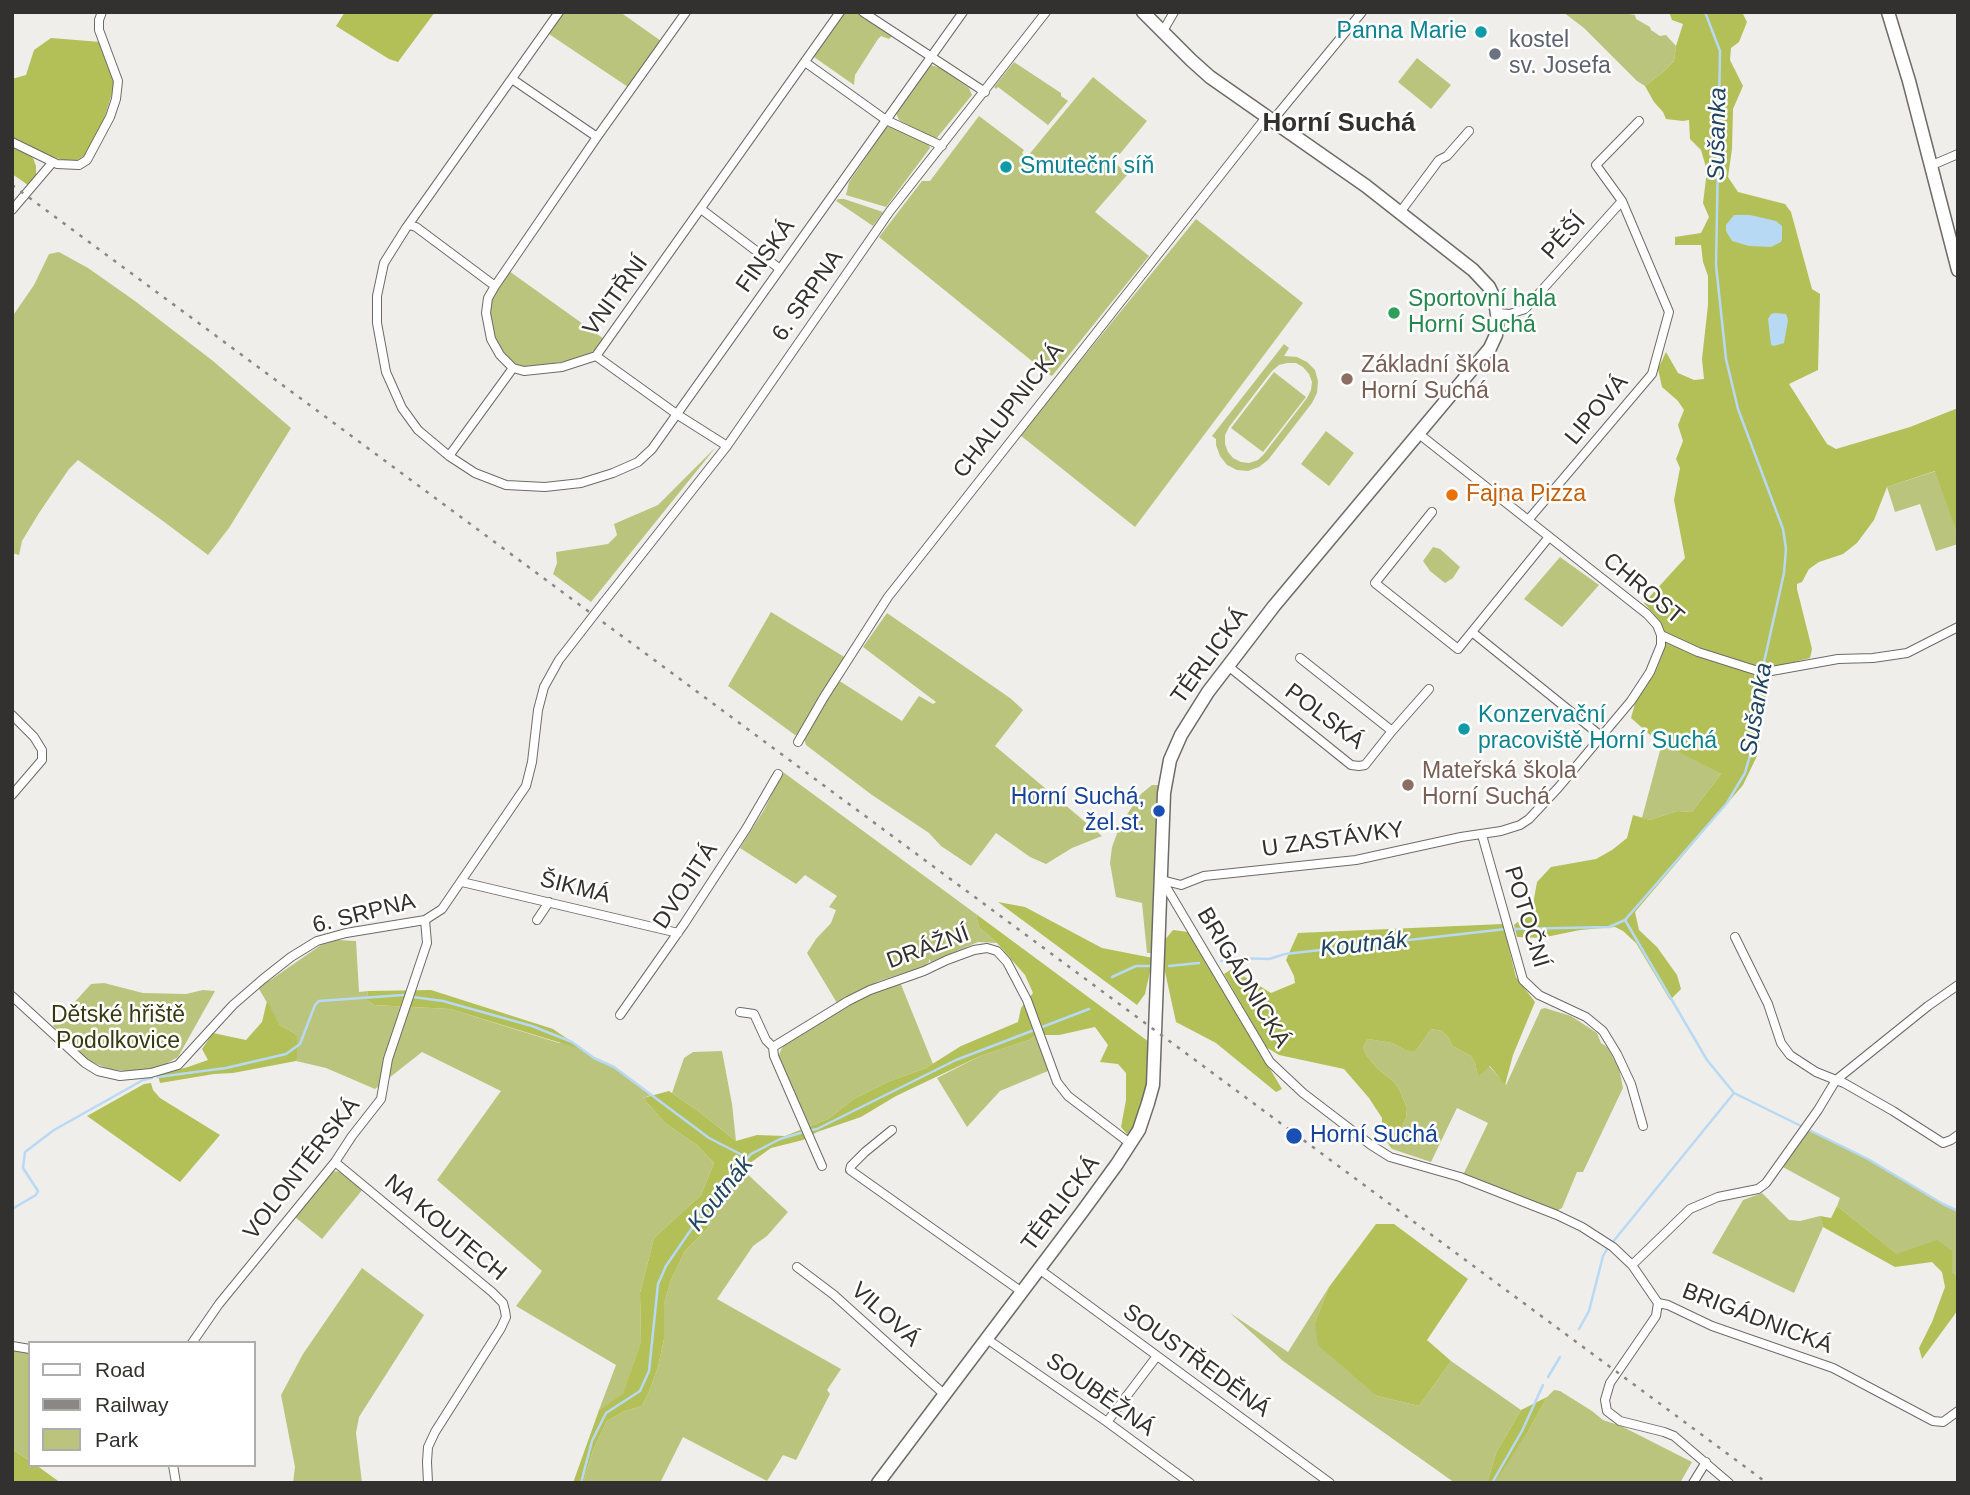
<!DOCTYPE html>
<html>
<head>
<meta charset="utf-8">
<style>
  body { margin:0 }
  #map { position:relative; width:1970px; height:1495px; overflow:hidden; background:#f0eeea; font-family:Helvetica,sans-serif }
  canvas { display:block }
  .frame { position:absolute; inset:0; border:14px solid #32312f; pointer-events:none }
  .legend { position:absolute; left:28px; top:1341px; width:228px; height:126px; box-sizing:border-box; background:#fff; border:2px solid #adadac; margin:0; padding:9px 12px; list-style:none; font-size:21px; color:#32312f }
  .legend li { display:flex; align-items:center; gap:14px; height:35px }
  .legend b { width:35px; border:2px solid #adadac }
</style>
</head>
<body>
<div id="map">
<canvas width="1970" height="1495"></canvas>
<div class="frame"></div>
<ul class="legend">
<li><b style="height:9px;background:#fff"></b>Road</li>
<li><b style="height:9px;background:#8a8885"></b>Railway</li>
<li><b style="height:19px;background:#bac47c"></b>Park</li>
</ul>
</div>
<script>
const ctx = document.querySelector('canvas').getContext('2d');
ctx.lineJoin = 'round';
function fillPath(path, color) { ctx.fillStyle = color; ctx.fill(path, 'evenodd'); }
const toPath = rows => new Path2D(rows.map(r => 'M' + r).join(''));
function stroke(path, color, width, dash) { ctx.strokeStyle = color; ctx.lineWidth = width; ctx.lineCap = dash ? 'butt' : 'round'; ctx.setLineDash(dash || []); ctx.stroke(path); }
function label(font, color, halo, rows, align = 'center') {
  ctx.font = font + ' Helvetica,sans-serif'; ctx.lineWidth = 5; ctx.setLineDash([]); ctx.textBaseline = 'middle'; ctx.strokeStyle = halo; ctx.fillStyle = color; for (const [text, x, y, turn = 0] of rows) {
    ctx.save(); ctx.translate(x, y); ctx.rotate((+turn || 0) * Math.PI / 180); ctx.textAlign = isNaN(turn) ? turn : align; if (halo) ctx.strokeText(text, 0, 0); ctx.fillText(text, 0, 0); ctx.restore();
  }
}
const green = toPath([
  [564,12,620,12,661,41,628,87,549,34],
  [843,12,859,13,892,36,889,39,881,36,878,39,855,75,854,85,814,57],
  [1563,12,1617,12,1635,15,1636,19,1650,27,1651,30,1660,36,1666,35,1676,46,1674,61,1662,73,1645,86,1637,81,1584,28],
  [1417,58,1451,85,1431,109,1398,82],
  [1014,62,1061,93,1061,96,1068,101,1048,125,998,87,996,89,994,87],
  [931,65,940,68,969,88,972,95,936,139,931,138,899,120,896,113],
  [1093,77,1147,121,1114,161,1127,175,1095,212,1149,256,1052,376,1048,374,879,237,922,181,930,181,979,116,1024,150,1022,153,1027,157],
  [891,125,906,130,929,145,930,148,886,207,846,195,849,182,886,128],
  [838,199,844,199,883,212,873,226,836,201],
  [1196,219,1303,303,1135,527,1020,435],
  [59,252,88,268,135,301,213,361,291,428,229,528,208,555,163,521,78,460,69,469,39,513,22,541,19,555,12,553,12,317,34,285,49,254],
  [509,271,604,339,595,350,583,358,532,367,522,367,511,362,503,354,496,345,489,312,494,291],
  [1284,344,1289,348,1284,356,1297,357,1307,362,1315,370,1318,381,1317,393,1312,403,1268,460,1259,467,1248,471,1237,470,1227,465,1220,456,1216,445,1216,439,1212,436],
  [1287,363,1296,363,1303,367,1309,374,1312,382,1311,390,1307,398,1264,454,1258,460,1249,463,1241,462,1233,458,1228,452,1225,444,1225,435,1229,427,1272,371,1279,365],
  [1274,372,1306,397,1263,452,1231,428],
  [1326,431,1354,453,1329,486,1301,464],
  [716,447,591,602,553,574,557,563,556,552,608,544,617,535,614,524,658,505],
  [1936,471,1958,536,1958,544,1936,551,1920,504,1895,512,1887,487],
  [1433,547,1440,549,1460,567,1453,578,1445,583,1430,571,1423,561],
  [1560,557,1599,585,1562,627,1524,599],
  [771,612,846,658,800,734,795,735,728,686],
  [887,613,1010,698,1020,707,1023,710,995,746,1102,836,1072,848,1046,864,1030,857,996,833,971,866,941,846,929,833,872,795,806,745,804,739,838,680,902,721,919,696,933,704,936,702,863,647],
  [1662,743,1721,774,1692,812,1677,811,1650,820,1642,818],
  [783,772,976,914,979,927,997,943,978,942,931,962,929,959,929,962,925,966,879,981,837,1003,807,953,816,939,831,923,836,910,829,907,837,896,805,875,796,884,740,848,764,810],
  [1152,785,1158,785,1152,953,1147,953,1142,903,1116,897,1110,863,1112,847,1121,823,1141,794],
  [338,940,356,941,359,992,368,991,367,1000,374,1005,450,1009,559,1043,572,1042,594,1058,614,1067,651,1095,643,1098,665,1123,697,1145,714,1163,701,1195,654,1238,640,1293,641,1341,623,1395,599,1410,616,1365,516,1306,542,1271,437,1180,501,1091,422,1052,375,1089,326,1068,296,1061,297,1059,297,1035,280,1025,255,982,269,981,321,945],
  [900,982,933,1064,926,1068,890,1081,854,1099,828,1119,810,1126,778,1057,784,1043,846,1006,872,992],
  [104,983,143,993,186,994,203,990,215,991,178,1057,162,1066,135,1072,109,1069,89,1061,53,1026,91,984],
  [1545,1008,1571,1016,1597,1033,1601,1043,1607,1047,1619,1068,1623,1088,1583,1172,1577,1172,1562,1208,1556,1211,1463,1175,1488,1123,1457,1108,1431,1162,1392,1149,1406,1118,1407,1108,1400,1091,1394,1082,1377,1068,1367,1056,1363,1047,1368,1039,1392,1043,1405,1050,1414,1050,1418,1048,1431,1029,1442,1031,1449,1038,1452,1046,1471,1056,1475,1063,1478,1075,1489,1066,1506,1085,1541,1009],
  [1036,1035,1048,1071,1000,1091,967,1127,937,1078,980,1056,1029,1040],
  [722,1051,732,1104,736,1141,698,1111,672,1093,684,1058,693,1052],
  [1807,1129,1868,1159,1943,1204,1958,1211,1958,1276,1952,1272,1952,1251,1898,1255,1837,1206,1840,1198,1781,1166],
  [743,1170,788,1212,767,1236,753,1246,717,1299,841,1369,827,1390,830,1394,796,1460,783,1455,767,1481,683,1437,660,1483,583,1483,593,1450,607,1421,625,1411,642,1406,649,1392,658,1367,664,1339,664,1304,671,1280,685,1251,707,1229,725,1193],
  [332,1171,343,1172,363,1189,322,1239,295,1217],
  [1762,1193,1789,1220,1800,1221,1820,1216,1823,1227,1794,1293,1712,1253,1743,1200],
  [362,1268,424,1315,359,1417,356,1433,362,1483,293,1483,295,1467,281,1395,303,1354],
  [1329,1287,1315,1322,1377,1396,1419,1406,1451,1361,1521,1410,1496,1453,1487,1483,1455,1483,1283,1361,1230,1313,1288,1352],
  [12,1350,30,1353,30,1461,12,1449],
  [1554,1390,1560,1391,1592,1411,1603,1420,1621,1426,1692,1462,1680,1483,1493,1483,1528,1432,1547,1397]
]);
const forest = toPath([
  [345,12,435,12,398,62,389,59,336,26],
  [1669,12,1742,12,1747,22,1739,42,1731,48,1730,60,1743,86,1733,109,1732,149,1728,177,1738,192,1785,204,1791,212,1812,289,1820,294,1818,370,1789,384,1827,444,1836,449,1910,427,1958,408,1958,536,1935,471,1887,487,1874,520,1857,543,1843,554,1819,562,1809,569,1802,582,1797,584,1797,589,1812,649,1810,658,1770,668,1757,756,1743,785,1635,912,1639,930,1657,947,1677,975,1681,989,1670,1000,1636,943,1623,931,1615,927,1580,930,1541,938,1517,937,1514,925,1532,910,1537,882,1551,867,1596,859,1612,850,1627,838,1633,815,1650,820,1677,811,1692,812,1721,774,1657,741,1631,718,1636,700,1655,673,1663,653,1665,632,1659,620,1644,603,1685,558,1674,500,1680,468,1676,459,1683,441,1678,425,1684,410,1678,401,1662,387,1658,369,1666,352,1678,373,1694,380,1704,379,1702,359,1708,305,1708,276,1703,262,1701,245,1675,245,1675,237,1701,233,1709,217,1703,203,1707,171,1701,150,1690,139,1689,120,1683,121,1666,119,1663,112,1654,102,1645,86,1662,73,1674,61,1676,46,1683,24,1672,20],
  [51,38,101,42,115,84,104,119,96,136,84,156,72,163,38,152,12,140,12,79,26,75,34,50],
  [12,147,24,151,33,158,36,166,36,175,28,185,12,174],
  [998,902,1025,907,1102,948,1153,958,1145,994,1137,1005],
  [976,914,1149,1042,1148,1081,1135,1127,1127,1134,1121,1127,1126,1100,1126,1073,1118,1064,1100,1062,1108,1045,1095,1027,1059,1035,1036,1035,1029,1040,980,1056,896,1096,861,1117,817,1132,803,1140,771,1148,746,1166,725,1193,707,1229,685,1251,671,1280,664,1304,664,1339,658,1367,649,1392,642,1406,625,1411,607,1421,593,1450,583,1483,573,1483,599,1410,623,1394,641,1341,640,1293,654,1238,701,1195,714,1163,697,1145,665,1123,643,1098,669,1091,698,1111,736,1141,757,1135,785,1136,828,1119,854,1099,890,1081,926,1068,961,1046,1018,1022,1021,1008,1033,993,1025,975,997,943,979,927],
  [1503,924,1516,977,1535,1002,1513,1055,1505,1085,1490,1066,1478,1076,1475,1063,1471,1056,1452,1046,1449,1038,1442,1031,1431,1029,1418,1048,1414,1051,1405,1050,1392,1043,1368,1039,1363,1047,1367,1056,1377,1068,1394,1082,1400,1091,1407,1108,1406,1118,1392,1149,1382,1135,1382,1118,1369,1098,1344,1069,1279,1055,1266,1047,1224,974,1232,969,1271,993,1295,983,1294,976,1286,960,1298,933],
  [1173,930,1188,932,1282,1089,1276,1092,1216,1043,1176,1022,1162,958,1163,942],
  [431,990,553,1029,584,1050,450,1009,374,1005,367,1000,368,991],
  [267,1001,280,1025,297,1035,297,1059,296,1061,233,1073,214,1074,160,1083,158,1075,188,1067,208,1060,202,1049,213,1033,246,1040,262,1022],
  [151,1083,153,1090,160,1098,220,1135,180,1182,87,1116,144,1084],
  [1837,1206,1897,1254,1937,1240,1952,1251,1952,1272,1958,1276,1958,1310,1922,1359,1919,1348,1932,1322,1945,1287,1942,1272,1932,1262,1895,1267,1823,1227,1820,1216,1831,1218],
  [1376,1224,1394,1224,1468,1279,1427,1340,1451,1361,1419,1406,1377,1396,1318,1345,1315,1322,1329,1287],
  [1547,1397,1528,1432,1503,1470,1493,1483,1487,1483,1496,1453,1521,1410],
  [12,1449,30,1461,30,1465,36,1465,61,1483,12,1483]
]);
const water = toPath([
  [1734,215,1750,215,1776,221,1782,226,1782,239,1781,242,1771,247,1749,246,1732,241,1726,231,1726,225],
  [1775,313,1786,314,1788,320,1784,343,1774,346,1771,345,1768,319,1771,314]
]);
const stream = toPath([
  [1705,12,1720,51,1716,265,1726,359,1738,409,1783,529,1786,549,1784,573,1760,680,1758,727,1745,773,1727,803,1625,920,1707,1060,1734,1093,1868,1159,1943,1204,1958,1211],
  [1514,929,1609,927,1625,920],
  [1221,961,1233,958,1269,959,1285,954,1506,929],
  [1169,966,1199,963],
  [1112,977,1136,966,1152,966],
  [413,997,443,1001,532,1026,572,1042,594,1058,614,1067,709,1138,748,1158],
  [158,1077,226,1068,286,1054,300,1044,315,1005,319,1001,403,995],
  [12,1209,36,1195,38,1191,23,1168,25,1152,54,1130,143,1080,152,1078],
  [1612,1243,1734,1093],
  [1579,1329,1589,1311,1603,1256,1607,1249],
  [1548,1377,1560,1357],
  [581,1483,592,1441,606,1413,640,1391,649,1371,658,1284,666,1266,712,1199,751,1154,780,1139,807,1131,817,1129,956,1060,1089,1009],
  [1492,1483,1522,1431,1543,1385]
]);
const minor = toPath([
  [559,12,406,228,384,263,377,296,377,323,386,372,402,408,418,430,449,456,475,473,506,485,545,487,581,483,613,473,638,462,652,449,963,12],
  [686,12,597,137,495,286,488,298,486,313,491,339,500,355,513,368,524,371,562,367,596,356,840,12],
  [863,12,985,92],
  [1163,31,1174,12],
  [805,62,886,120,942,146],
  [512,79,597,137],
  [1273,120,1362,12],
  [12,142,57,164,79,165,87,160,110,117,116,99,118,81,99,30,99,20,102,12],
  [1930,166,1958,154],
  [1622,201,1596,165,1639,121],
  [701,209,780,269],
  [12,210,52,163],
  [1401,211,1439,160,1447,156,1469,131],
  [409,225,416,227,495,286],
  [1498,313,1510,314,1525,309,1622,201,1669,312,1652,374,1529,519],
  [596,356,678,415,727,446],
  [1419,434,1647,614,1657,625,1661,635,1698,652,1758,671,1766,672,1838,659,1873,658,1907,653,1958,627],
  [449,456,513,368],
  [1432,512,1375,583,1458,649,1549,537],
  [604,602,727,446,890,211,1046,12],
  [1472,632,1601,736],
  [1300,658,1392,731,1429,689],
  [1228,666,1351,765,1359,766,1365,765,1392,731],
  [12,715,34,737,42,750,42,760,12,795],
  [798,742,824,697,888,597,1267,116],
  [1482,835,1523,980,1539,995,1586,1017,1603,1031,1617,1054,1631,1084,1643,1126],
  [1162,880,1270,1062,1303,1093,1371,1145,1390,1157,1460,1177,1557,1215,1582,1227,1613,1247,1632,1265,1658,1303,1668,1305,1712,1326,1833,1368,1933,1421,1943,1422,1958,1411],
  [1162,880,1181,885,1204,876,1356,860,1461,837,1501,831,1520,825,1529,819,1558,788,1631,701,1650,672,1661,645,1661,635],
  [462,882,678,933],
  [537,920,549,902],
  [1735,937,1768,1004,1781,1043,1790,1055,1816,1072,1836,1080,1928,1006,1958,985],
  [12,996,85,1063,98,1071,120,1076,151,1073,178,1065,233,1005,263,979,291,957,317,941,346,933,425,920,442,909,526,786,532,762,538,710,544,687,559,660,580,633],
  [740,1012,754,1014,766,1040,773,1047,848,1001,870,990,924,971,947,960,974,950,987,948,997,951,1007,962,1027,1000,1057,1082,1068,1096,1131,1144],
  [620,1015,684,924,746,829,778,774],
  [773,1047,774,1056,822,1166],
  [892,1130,865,1152,851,1166,850,1170,1022,1292],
  [335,1162,492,1292,503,1303,505,1311,506,1317,501,1328,435,1432,428,1447,427,1462,428,1483],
  [1632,1265,1690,1209,1718,1197,1758,1189,1766,1183,1818,1110,1836,1080,1844,1083,1893,1111,1943,1143,1951,1140,1958,1135],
  [797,1267,834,1295,945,1395],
  [1039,1269,1330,1483],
  [1658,1303,1656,1316,1610,1383,1605,1400,1607,1411,1620,1421,1664,1432,1674,1436,1729,1483],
  [987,1339,1107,1422,1190,1483],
  [192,1343,219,1304,335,1162,352,1136,381,1099,388,1059,427,943,425,920],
  [12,1346,30,1349],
  [1107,1422,1157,1356],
  [173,1465,176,1483],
  [1693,1483,1706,1462]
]);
const secondary = toPath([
  [1888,12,1909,81,1958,270],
  [878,1483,1082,1212,1117,1164,1139,1130,1148,1103,1153,1085,1164,793,1170,760,1181,735,1208,692,1274,606,1490,348,1496,335,1498,322,1495,300,1489,287,1473,270,1366,186,1210,77,1191,60,1143,12]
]);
const rail = toPath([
  [12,185,1767,1483]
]);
const minorBridge = toPath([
  [580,633,604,602]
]);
const markers = [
  [1481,32,7,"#0f9aa8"],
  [1495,54,7,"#6b7280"],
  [1006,167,7,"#0f9aa8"],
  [1394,313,7,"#2e9e5b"],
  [1347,379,7,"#8d6e63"],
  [1452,495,7,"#e8710a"],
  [1464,729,7,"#0f9aa8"],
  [1408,785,7,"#8d6e63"],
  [1159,811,7,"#1a4fb4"],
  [1294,1136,9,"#1a4fb4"]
];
const cultureNames = [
  ["Panna Marie",1467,32,"right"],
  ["Smuteční síň",1020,167],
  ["Konzervační",1478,716],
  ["pracoviště Horní Suchá",1478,742]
];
const worshipNames = [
  ["kostel",1509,41],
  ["sv. Josefa",1509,67]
];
const streetNames = [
  ["PĚŠÍ",1564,237,-48],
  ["FINSKÁ",766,256,-55],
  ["VNITŘNÍ",616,296,-54],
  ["6. SRPNA",808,296,-55],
  ["LIPOVÁ",1597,410,-50],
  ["CHALUPNICKÁ",1009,411,-52],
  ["CHROST",1643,589,40],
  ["TĚRLICKÁ",1210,656,-54],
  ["POLSKÁ",1324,717,37],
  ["U ZASTÁVKY",1333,840,-8],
  ["DVOJITÁ",686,886,-57],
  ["ŠIKMÁ",575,888,14],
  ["6. SRPNA",364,914,-14],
  ["POTOČNÍ",1526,917,73],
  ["DRÁŽNÍ",928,948,-20],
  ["BRIGÁDNICKÁ",1243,978,59],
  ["VOLONTÉRSKÁ",302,1169,-52],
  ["TĚRLICKÁ",1061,1204,-53],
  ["NA KOUTECH",445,1228,40],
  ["VILOVÁ",885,1315,42],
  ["BRIGÁDNICKÁ",1757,1319,21],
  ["SOUSTŘEDĚNÁ",1196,1361,36],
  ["SOUBĚŽNÁ",1100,1395,35]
];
const leisureNames = [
  ["Sportovní hala",1408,300],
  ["Horní Suchá",1408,326]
];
const educationNames = [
  ["Základní škola",1361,366],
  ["Horní Suchá",1361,392],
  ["Mateřská škola",1422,772],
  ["Horní Suchá",1422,798]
];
const foodNames = [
  ["Fajna Pizza",1466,495]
];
const transitNames = [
  ["Horní Suchá,",1145,798],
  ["žel.st.",1145,824],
  ["Horní Suchá",1310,1136,"left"]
];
const parkNames = [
  ["Dětské hřiště",118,1016],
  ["Podolkovice",118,1042]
];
const waterNames = [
  ["Sušanka",1718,134,-89],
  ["Sušanka",1757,709,-80],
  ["Koutnák",1364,945,-6],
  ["Koutnák",721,1194,-51]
];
const quarterNames = [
  ["Horní Suchá",1339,124]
];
fillPath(green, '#bac47c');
fillPath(forest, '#b3bf57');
fillPath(water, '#b8d9f4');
stroke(stream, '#b8d9f4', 2.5);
stroke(minor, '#6d6b68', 10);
stroke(secondary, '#6d6b68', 15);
stroke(minor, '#fff', 8);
stroke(secondary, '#fff', 12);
stroke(rail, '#8a8885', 2.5, [3.5, 7]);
stroke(minorBridge, '#6d6b68', 10, []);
stroke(minorBridge, '#fff', 8);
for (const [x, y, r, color] of markers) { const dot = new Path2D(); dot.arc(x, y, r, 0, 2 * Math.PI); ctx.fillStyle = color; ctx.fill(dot); stroke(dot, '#fff', 2.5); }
label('23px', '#0d838f', '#fff', cultureNames, 'left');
label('23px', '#5b616d', '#fff', worshipNames, 'left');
label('23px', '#32312f', '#fff', streetNames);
label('23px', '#27864d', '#fff', leisureNames, 'left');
label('23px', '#785e54', '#fff', educationNames, 'left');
label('23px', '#c56008', '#fff', foodNames, 'left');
label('23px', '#164399', '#fff', transitNames, 'right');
label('23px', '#363a0f', '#fff', parkNames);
label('italic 24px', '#204560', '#fff', waterNames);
label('bold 26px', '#32312f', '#fff', quarterNames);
</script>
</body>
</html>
